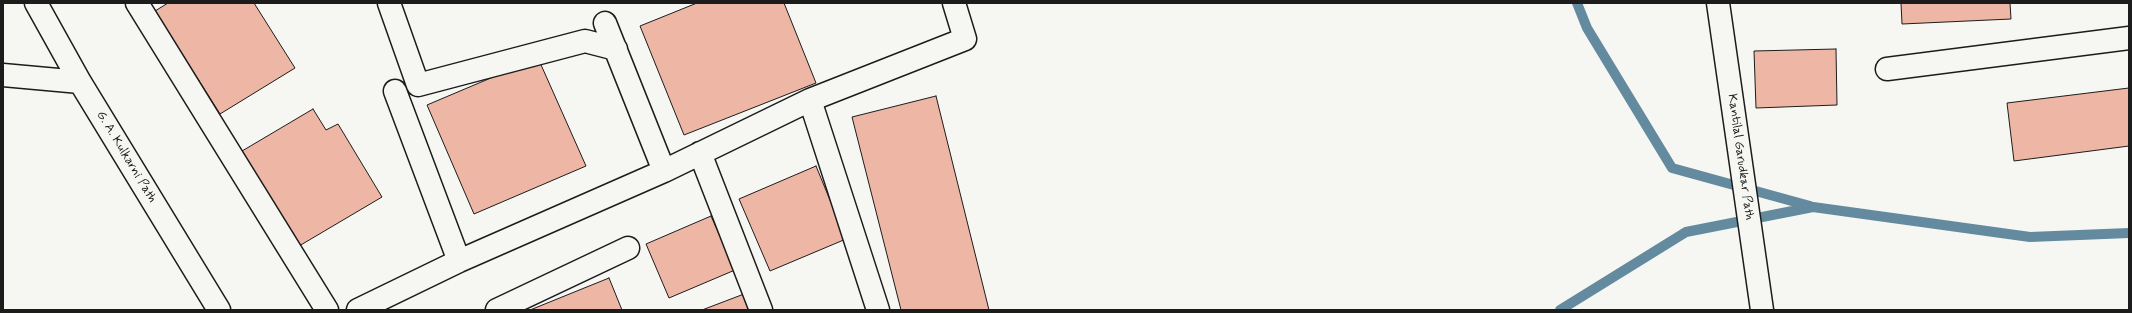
<!DOCTYPE html>
<html>
<head>
<meta charset="utf-8">
<style>
  body { margin:0 }
  #map { position:relative; width:2132px; height:313px; overflow:hidden; background:#f6f6f2; font-family:Mynerve,sans-serif }
  canvas { display:block }
  .frame { position:absolute; inset:0; border:4px solid #1c1c1c; pointer-events:none }
</style>
</head>
<body>
<div id="map">
<canvas width="2132" height="313"></canvas>
<div class="frame"></div>
</div>
<script>
const ctx = document.querySelector('canvas').getContext('2d');
ctx.lineJoin = 'round';
const toPath = rows => new Path2D(rows.map(r => 'M' + r).join(''));
function stroke(path, color, width, dash) { ctx.strokeStyle = color; ctx.lineWidth = width; ctx.lineCap = dash ? 'butt' : 'round'; ctx.setLineDash(dash || []); ctx.stroke(path); }
function fillPath(path, color) { ctx.fillStyle = color; ctx.fill(path, 'evenodd'); }
function label(font, color, halo, rows, align = 'center') {
  ctx.font = font + ' Mynerve,sans-serif'; ctx.lineWidth = 3; ctx.setLineDash([]); ctx.textBaseline = 'middle'; ctx.strokeStyle = halo; ctx.fillStyle = color; for (const [text, x, y, turn = 0] of rows) {
    ctx.save(); ctx.translate(x, y); ctx.rotate((+turn || 0) * Math.PI / 180); ctx.textAlign = isNaN(turn) ? turn : align; if (halo) ctx.strokeText(text, 0, 0); ctx.fillText(text, 0, 0); ctx.restore();
  }
}
const stream = toPath([
  [1577,3,1587,28,1672,168,1810,206],
  [1560,310,1686,232,1813,207,2030,237,2129,233]
]);
const building = toPath([
  [168,3,254,3,295,68,220,114,155,11,168,3],
  [697,3,784,3,816,83,684,135,640,26,697,3],
  [1901,3,2010,3,2011,19,1902,24,1901,3],
  [1836,49,1837,105,1756,108,1754,51,1836,49],
  [538,58,586,166,474,214,427,105,538,58],
  [2129,88,2129,146,2014,161,2007,103,2129,88],
  [936,96,989,310,901,310,852,117,936,96],
  [313,109,326,130,338,124,382,197,294,249,237,154,313,109],
  [816,166,846,239,770,271,739,199,816,166],
  [711,216,735,270,669,298,646,244,711,216],
  [609,278,622,310,530,310,609,278],
  [744,294,750,310,702,310,744,294]
]);
const minor = toPath([
  [36,3,80,82,219,310],
  [137,3,327,310],
  [389,3,418,85,585,41,616,49],
  [1718,3,1762,310],
  [605,23,664,171],
  [1887,69,2129,38],
  [3,75,80,82],
  [395,91,459,261],
  [810,100,878,310],
  [700,153,761,310],
  [358,310,459,261,664,171,810,100,965,39,954,3],
  [497,310,628,248]
]);
const streetNames = [
  ["G. A. Kulkarni Path",126,157,59],
  ["Kantilal Garudkar Path",1740,157,82]
];
stroke(stream, '#638a9e', 10);
fillPath(building, '#eeb6a5');
stroke(building, '#1c1c1c', 1);
stroke(minor, '#1c1c1c', 25);
stroke(minor, '#f6f6f2', 22);
label('13px', '#1c1c1c', '#f6f6f2', streetNames);
</script>
</body>
</html>
